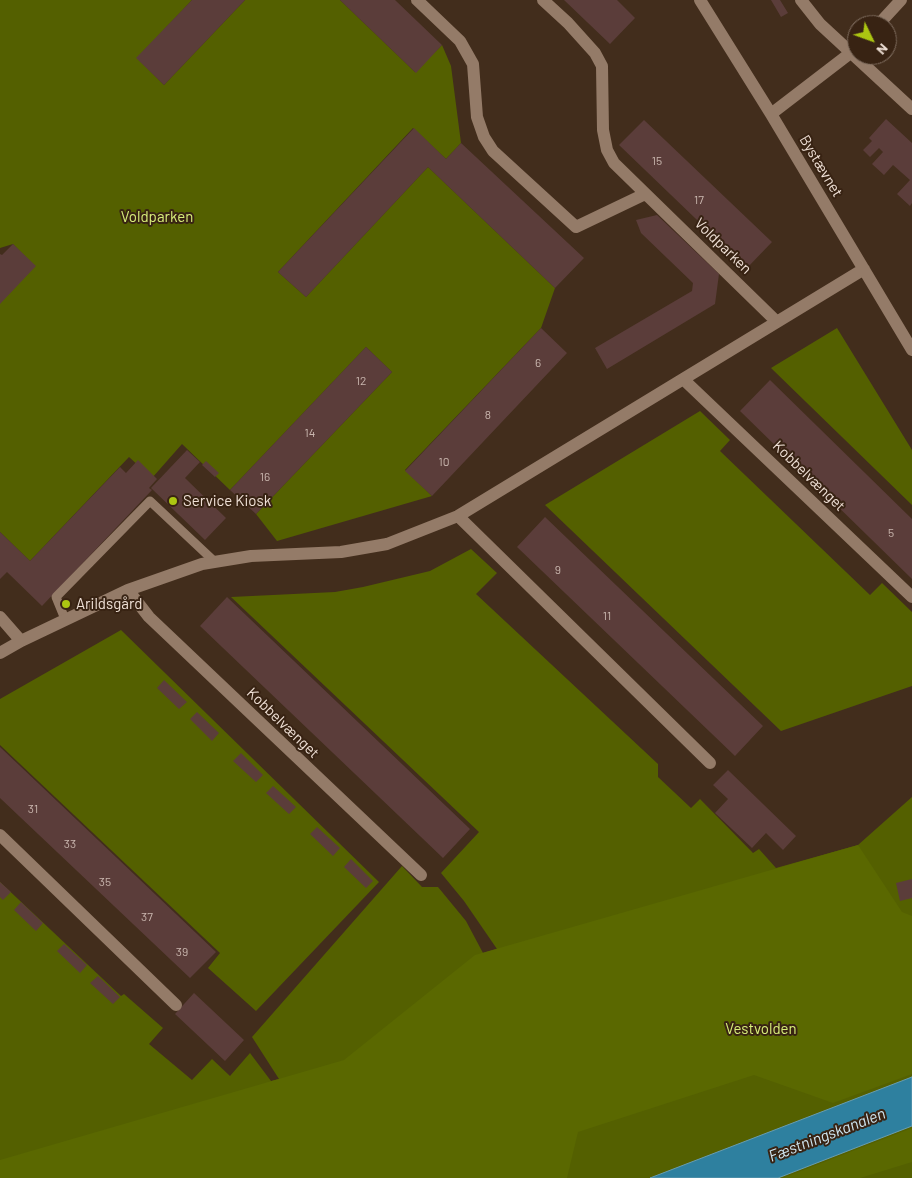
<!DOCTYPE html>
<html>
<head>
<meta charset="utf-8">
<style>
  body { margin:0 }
  #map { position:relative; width:912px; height:1178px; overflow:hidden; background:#422d1c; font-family:Barlow,sans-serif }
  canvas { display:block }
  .north { position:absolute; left:847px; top:15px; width:50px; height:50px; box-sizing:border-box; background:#382313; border:1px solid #816f61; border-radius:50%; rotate:132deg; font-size:14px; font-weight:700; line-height:20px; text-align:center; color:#efe0d6 }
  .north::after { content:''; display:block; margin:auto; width:18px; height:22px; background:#acc612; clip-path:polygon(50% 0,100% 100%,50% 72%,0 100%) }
</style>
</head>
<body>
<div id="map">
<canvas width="912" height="1178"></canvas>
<div class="north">N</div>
</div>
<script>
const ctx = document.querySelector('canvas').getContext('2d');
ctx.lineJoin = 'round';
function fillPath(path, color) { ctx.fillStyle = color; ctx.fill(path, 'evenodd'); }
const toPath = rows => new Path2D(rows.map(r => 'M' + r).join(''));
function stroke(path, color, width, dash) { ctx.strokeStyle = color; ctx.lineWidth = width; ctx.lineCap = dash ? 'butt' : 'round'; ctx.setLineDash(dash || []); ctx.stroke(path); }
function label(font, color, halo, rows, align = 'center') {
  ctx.font = font + ' Barlow,sans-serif'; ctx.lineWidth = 4; ctx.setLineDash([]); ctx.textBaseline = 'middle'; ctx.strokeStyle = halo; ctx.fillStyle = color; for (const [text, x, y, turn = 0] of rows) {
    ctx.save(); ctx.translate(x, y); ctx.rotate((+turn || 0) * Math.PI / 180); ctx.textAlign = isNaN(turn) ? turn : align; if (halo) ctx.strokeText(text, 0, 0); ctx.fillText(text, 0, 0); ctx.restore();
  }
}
const green = toPath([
  [0,0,192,0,137,58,164,85,245,0,340,0,415,72,442,45,451,66,461,143,446,159,413,128,278,272,306,297,428,167,555,288,541,328,405,470,432,496,277,541,256,514,392,372,366,347,230,490,182,444,152,478,129,457,30,561,0,532,0,302,34,266,13,244,0,248],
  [837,328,912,450,912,505,771,368],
  [700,411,730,440,720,451,870,595,882,583,912,612,912,686,781,731,545,505],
  [471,549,497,573,476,594,658,764,658,777,691,808,700,799,753,853,759,849,776,868,858,845,912,797,912,1178,0,1178,0,882,121,996,124,994,163,1028,149,1044,192,1080,212,1059,230,1076,250,1053,271,1081,279,1079,252,1037,402,866,422,887,438,887,466,921,483,953,497,949,464,901,441,873,479,832,231,597,335,592,363,587,430,571],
  [121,630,379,882,256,1011,208,968,220,953,0,745,0,699]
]);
const forest = toPath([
  [858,845,902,912,912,916,912,1074,833,1103,754,1075,578,1132,567,1178,0,1178,0,1160,344,1060,475,955],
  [912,1128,912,1162,860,1178,783,1178]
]);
const water = toPath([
  [912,1077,912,1126,778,1178,650,1178,912,1077]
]);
const building = toPath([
  [192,0,245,0,164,85,136,58],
  [340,0,395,0,442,45,416,73],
  [564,0,617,0,635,18,610,44],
  [771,0,780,0,788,13,781,17],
  [886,119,912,143,912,203,910,206,897,194,910,180,893,165,884,175,872,164,883,152,879,148,870,157,863,150,872,141,869,138],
  [644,120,772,242,747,268,619,145],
  [414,128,446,159,461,143,584,258,555,288,428,167,306,297,278,272],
  [657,215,719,274,715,304,607,369,595,348,692,291,693,283,641,233,636,220],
  [13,244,36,266,0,304,0,254,2,255],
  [541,328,567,353,432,496,405,471],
  [366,347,392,372,256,514,230,490],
  [770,380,912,519,912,579,740,411],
  [187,450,200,462,185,478,226,518,205,540,151,488],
  [138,460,157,479,149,488,152,490,42,606,7,572,0,579,0,532,30,561,120,467,126,473],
  [206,461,219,473,215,477,202,465],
  [545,517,763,726,735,756,517,547],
  [227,597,470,829,443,858,200,626],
  [164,680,187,702,179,709,157,688],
  [197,712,219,733,212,741,190,719],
  [0,747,216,952,190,978,0,798],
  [241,753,263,775,256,782,233,761],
  [728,770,796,836,783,850,766,833,752,848,715,813,728,799,713,785],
  [273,786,296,807,289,814,266,793],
  [317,827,340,848,333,856,310,834],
  [351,859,373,881,366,888,344,867],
  [912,879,912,898,900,901,896,883],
  [0,882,11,892,3,900,0,897],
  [21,902,43,923,36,931,14,910],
  [64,944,87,965,80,973,57,951],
  [98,976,120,997,113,1004,90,983],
  [194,993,244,1040,225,1061,175,1014]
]);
const lane = toPath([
  [65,619,56,597,150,501,215,562]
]);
const street = toPath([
  [417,0,460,41,473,64,477,117,484,137,493,151,576,227,645,194],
  [543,0,568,23,595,53,602,66,603,130,607,150,614,163,777,322],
  [700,0,771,114,912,350],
  [801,0,820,24,912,109],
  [878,25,901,0],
  [771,114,857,48],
  [683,379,912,597],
  [458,516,710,763],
  [128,590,149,617,421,875],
  [0,617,21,641],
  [0,653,21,641,128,590,202,564,251,556,341,552,387,544,458,516,864,269],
  [0,835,176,1005]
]);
const markers = [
  [173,501,5,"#acc612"],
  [66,604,5,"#acc612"]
];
const numberNames = [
  ["15",657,161],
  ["17",699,200],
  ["6",538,363],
  ["12",361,381],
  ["8",488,415],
  ["14",310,433],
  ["10",444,462],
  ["16",265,477],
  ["5",891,533],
  ["9",558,570],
  ["11",607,616],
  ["31",33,809],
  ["33",70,844],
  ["35",105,882],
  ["37",147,917],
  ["39",182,952]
];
const streetNames = [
  ["Bystævnet",821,166,59],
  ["Voldparken",723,246,44],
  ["Kobbelvænget",809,476,44],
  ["Kobbelvænget",283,723,44]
];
const parkNames = [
  ["Voldparken",157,217],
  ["Vestvolden",761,1029]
];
const poiNames = [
  ["Service Kiosk",183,501],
  ["Arildsgård",76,604]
];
const waterNames = [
  ["Fæstningskanalen",827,1135,-21]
];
fillPath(green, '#546000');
fillPath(forest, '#5a6800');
fillPath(water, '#2e809f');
stroke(water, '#689db0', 1);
fillPath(building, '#5b3d3a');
stroke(lane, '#947b68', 9);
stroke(street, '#947b68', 12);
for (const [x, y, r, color] of markers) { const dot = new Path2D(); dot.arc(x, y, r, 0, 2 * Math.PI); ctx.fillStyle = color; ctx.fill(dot); stroke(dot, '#382313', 2); }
label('12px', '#cab7af', null, numberNames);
label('15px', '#efe0d6', '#382313', streetNames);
label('15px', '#d8ee7a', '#382313', parkNames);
label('15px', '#efe0d6', '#382313', poiNames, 'left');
label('italic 16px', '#cfe6f1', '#382313', waterNames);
</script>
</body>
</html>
